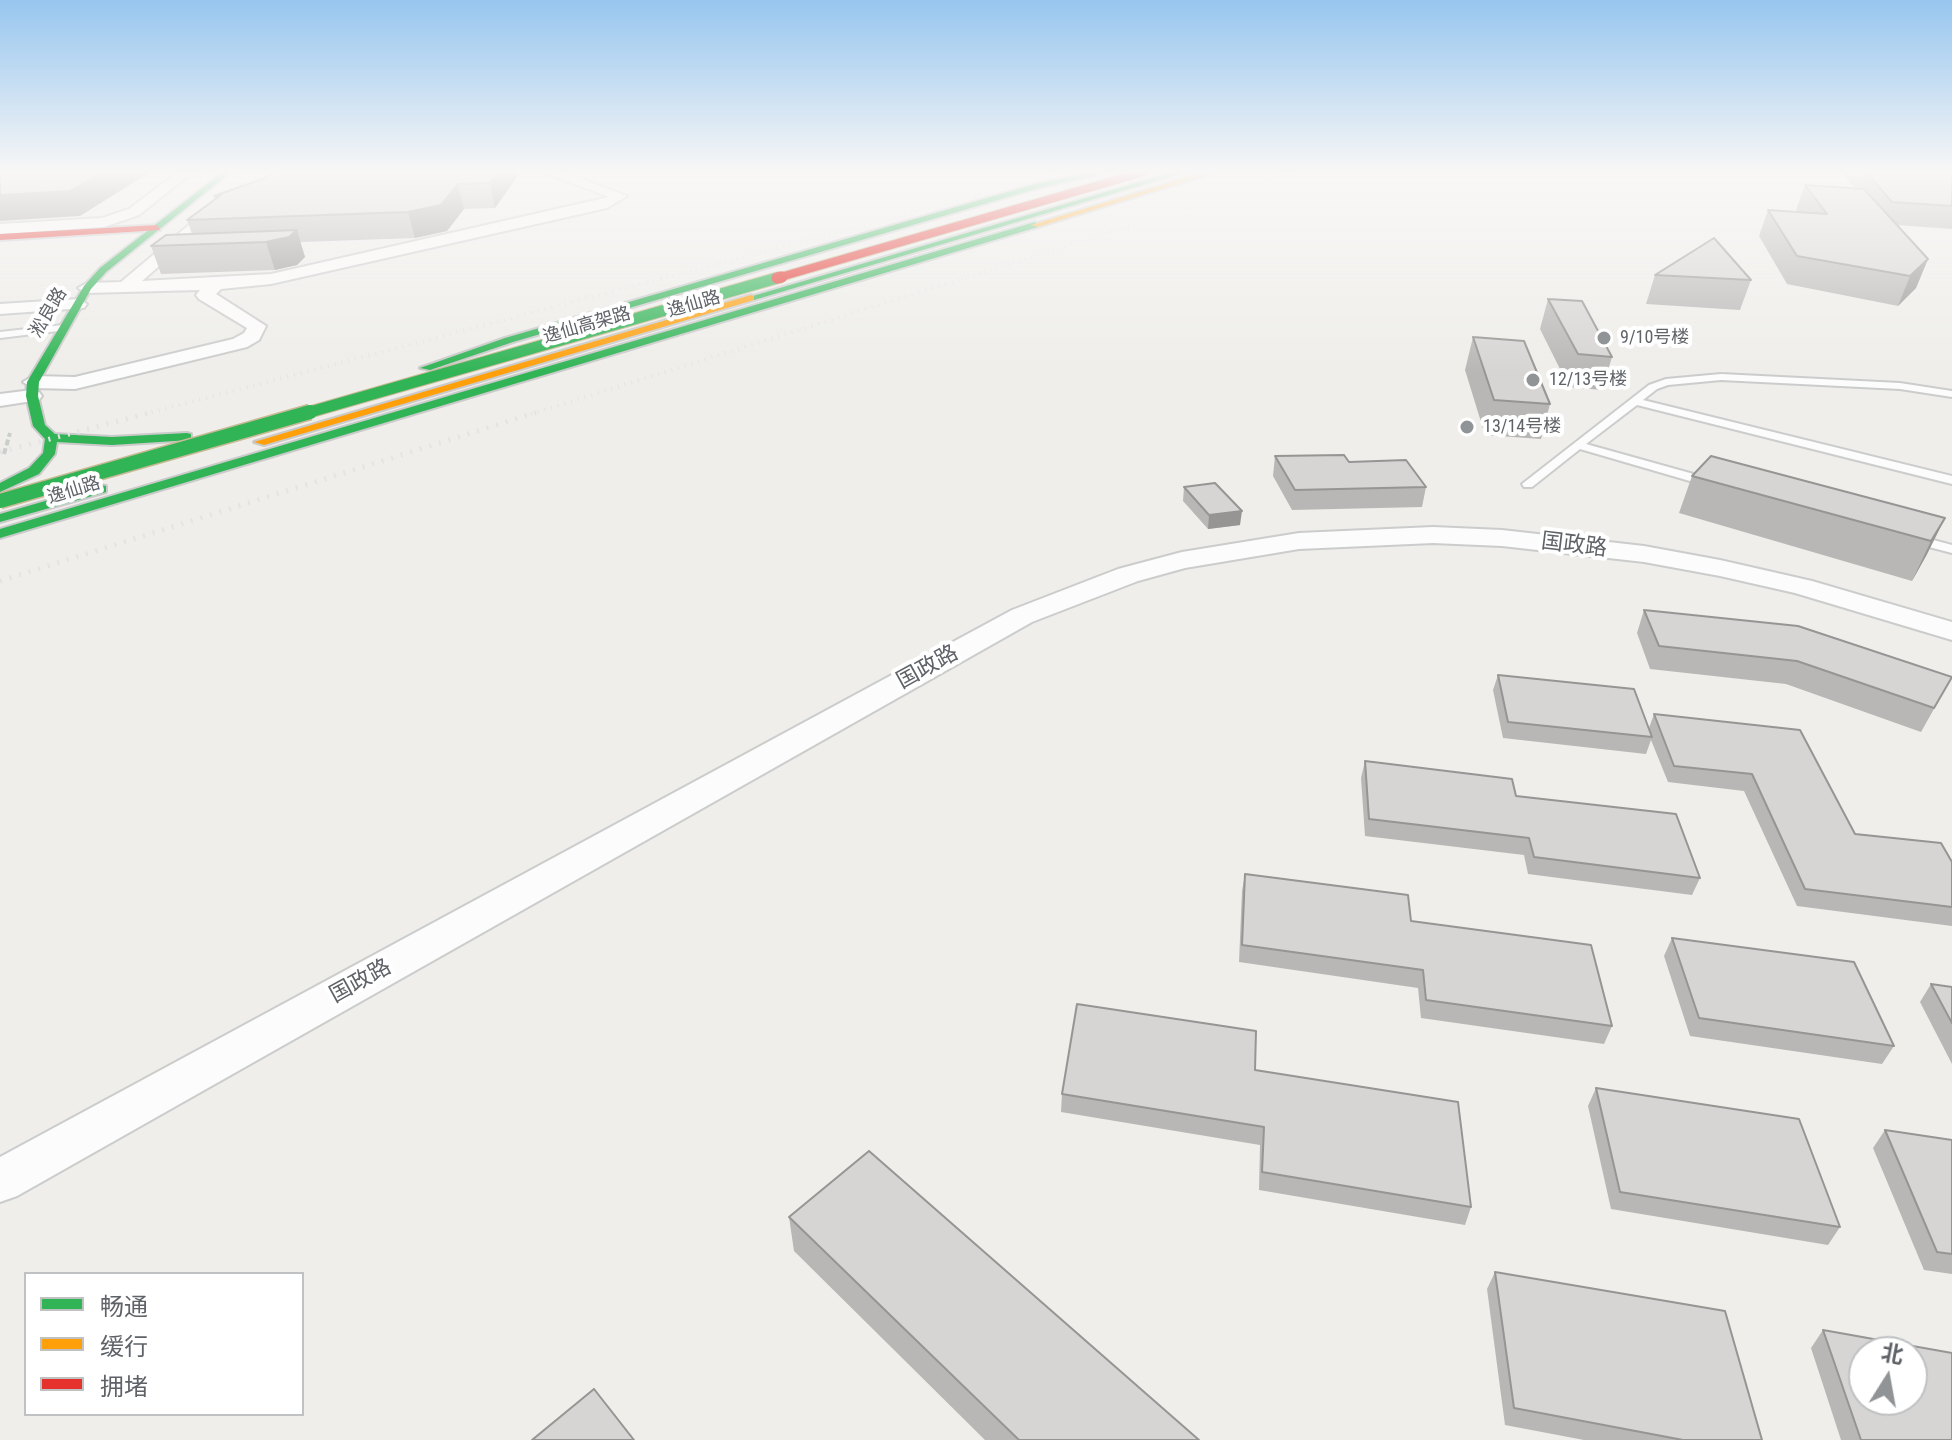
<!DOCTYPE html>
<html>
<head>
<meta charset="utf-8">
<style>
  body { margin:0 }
  #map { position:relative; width:1952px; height:1440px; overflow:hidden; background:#efeeea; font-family:"Roboto Condensed","Noto Sans SC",sans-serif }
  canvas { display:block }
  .legend { position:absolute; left:24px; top:1272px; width:280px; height:144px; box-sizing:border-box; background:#fff; border:2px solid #bfc1c3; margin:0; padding:10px 14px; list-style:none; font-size:24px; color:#5f6368 }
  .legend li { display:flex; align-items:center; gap:16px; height:40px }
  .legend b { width:40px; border:2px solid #bfc1c3 }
  .north { position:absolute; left:1848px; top:1336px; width:80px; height:80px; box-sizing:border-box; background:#fff; border:2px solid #bfc1c3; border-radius:50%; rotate:11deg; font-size:22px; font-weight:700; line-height:32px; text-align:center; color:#5f6368 }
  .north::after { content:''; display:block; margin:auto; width:28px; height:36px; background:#919496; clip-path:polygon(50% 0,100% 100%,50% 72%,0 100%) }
</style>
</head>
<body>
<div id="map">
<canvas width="1952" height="1440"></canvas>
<ul class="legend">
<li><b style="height:10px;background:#30b455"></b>畅通</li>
<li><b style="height:10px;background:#ff9f0a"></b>缓行</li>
<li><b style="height:10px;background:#e5322d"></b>拥堵</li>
</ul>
<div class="north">北</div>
</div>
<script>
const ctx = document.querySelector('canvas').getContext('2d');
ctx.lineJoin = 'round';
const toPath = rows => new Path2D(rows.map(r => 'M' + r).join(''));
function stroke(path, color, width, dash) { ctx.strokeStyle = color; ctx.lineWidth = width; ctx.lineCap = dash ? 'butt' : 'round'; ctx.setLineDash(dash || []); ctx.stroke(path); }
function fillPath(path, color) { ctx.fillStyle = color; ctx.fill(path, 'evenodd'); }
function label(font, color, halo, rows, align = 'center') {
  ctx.font = font + ' "Roboto Condensed","Noto Sans SC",sans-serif'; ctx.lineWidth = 8; ctx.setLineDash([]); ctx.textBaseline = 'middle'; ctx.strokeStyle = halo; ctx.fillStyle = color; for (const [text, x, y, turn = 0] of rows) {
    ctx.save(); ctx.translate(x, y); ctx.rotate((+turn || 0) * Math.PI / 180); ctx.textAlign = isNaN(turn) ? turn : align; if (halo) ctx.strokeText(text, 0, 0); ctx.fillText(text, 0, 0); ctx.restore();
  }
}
const path = toPath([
  [4,454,10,433]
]);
const lane = toPath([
  [63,325,68,328,66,330,0,338,0,332,63,325],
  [1721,374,1900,383,1952,391,1952,397,1900,389,1721,380,1668,385,1657,389,1643,400,1952,476,1952,484,1637,405,1586,444,1715,480,1715,486,1707,486,1580,449,1532,487,1524,487,1522,484,1649,385,1666,379,1721,374],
  [1911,534,1952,545,1952,553,1906,541,1905,538,1911,534]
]);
const street = toPath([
  [179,171,194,171,139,215,104,227,0,234,0,224,102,218,129,209,179,171],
  [540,171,560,171,627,196,607,208,271,284,221,289,216,294,266,326,259,340,247,347,75,389,33,388,23,382,33,376,75,377,233,339,244,333,247,328,199,299,196,295,200,290,87,293,78,288,87,283,121,282,190,224,207,214,230,207,237,211,200,230,142,281,271,274,609,197,540,171],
  [78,299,87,304,84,308,0,314,0,304,78,299],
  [32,390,39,392,42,396,39,400,0,406,0,394,32,390],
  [1433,527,1502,530,1644,546,1720,560,1812,581,1952,622,1952,640,1795,593,1720,576,1644,562,1502,546,1433,543,1299,549,1185,568,1138,581,1032,622,17,1196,0,1202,0,1157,1012,610,1118,569,1182,552,1299,533,1433,527]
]);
const fast = toPath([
  [224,171,232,171,106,272,91,289,39,382,38,396,45,425,55,434,112,437,187,433,191,434,191,440,112,445,57,442,55,454,39,474,0,492,0,483,29,468,43,453,45,439,33,426,26,396,27,382,84,286,100,268,224,171],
  [1098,171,1114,171,1039,188,513,342,430,370,420,368,505,338,1035,184,1098,171],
  [1177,171,1189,171,754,300,746,298,1177,171],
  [1035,222,1038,227,0,538,0,529,1035,222],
  [101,485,106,486,106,492,0,522,0,514,101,485]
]);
const slow = toPath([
  [1208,171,1220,171,1038,227,1031,225,1208,171],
  [751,295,754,296,754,300,264,445,254,442,751,295]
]);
const jam = toPath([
  [157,225,160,230,0,240,0,234,157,225]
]);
const railFar2 = toPath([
  [661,279,1071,171],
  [962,279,1304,171]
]);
const railFar1 = toPath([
  [145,414,668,277],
  [531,414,968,277]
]);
const rail = toPath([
  [0,452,153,412],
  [0,581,538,412]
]);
const fastBridgeFar1 = toPath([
  [303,414,777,278]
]);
const fastBridge = toPath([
  [0,501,310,412]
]);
const jamBridgeFar1 = toPath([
  [777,278,1147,171]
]);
const jamBridge = toPath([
  [777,278,782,277]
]);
const wall = toPath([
  [1840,171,1952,171,1952,229,1896,225,1928,259,1916,288,1898,306,1787,284,1759,236,1768,210,1797,212,1796,210,1805,185,1855,188],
  [519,174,495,208,464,209,447,231,415,238,300,242,305,257,297,265,275,270,161,274,151,246,192,234,187,220,215,199,214,196,265,178],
  [1655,275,1751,280,1740,310,1646,304],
  [1548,299,1612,357,1602,390,1569,387,1540,329],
  [1473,337,1550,404,1541,439,1485,435,1465,370],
  [1275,456,1349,462,1426,487,1422,507,1292,510,1273,476],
  [1692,476,1945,518,1926,556,1912,581,1679,513],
  [1184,487,1240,525,1208,529,1183,501],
  [1644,610,1952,677,1921,732,1786,684,1650,669,1637,633],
  [1498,675,1649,728,1654,714,1855,834,1952,862,1952,926,1797,906,1744,791,1668,782,1651,740,1646,754,1503,738,1493,690],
  [1365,761,1516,796,1700,878,1692,895,1528,874,1524,855,1365,836,1361,778],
  [1245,874,1411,921,1612,1026,1604,1044,1421,1018,1418,988,1239,962,1242,891],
  [1672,938,1894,1046,1882,1064,1690,1036,1664,956],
  [1931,984,1952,987,1952,1064,1920,1002],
  [1255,1070,1471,1207,1465,1225,1259,1190,1260,1145,1061,1112,1062,1094],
  [1596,1088,1840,1227,1828,1245,1611,1209,1588,1106],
  [1885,1130,1952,1140,1952,1274,1924,1270,1873,1148],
  [789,1217,1199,1440,985,1440,794,1251],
  [1495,1272,1762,1440,1584,1440,1505,1425,1487,1289],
  [1823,1330,1952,1440,1841,1440,1811,1348]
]);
const shadedWall = toPath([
  [104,171,152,171,80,216,0,221,0,195],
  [499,171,518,171,519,174,495,208,490,183],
  [458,184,464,209,447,231,415,238,408,212],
  [297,230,305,257,297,265,275,270,266,242],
  [1928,259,1916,288,1898,306,1910,276],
  [1242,511,1240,525,1208,529,1209,515],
  [1945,518,1926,556,1912,581,1931,541]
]);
const building = toPath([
  [0,171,104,171,70,191,0,195,0,171],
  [275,171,499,171,490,183,458,184,441,205,408,212,187,220,221,195,214,196,265,178,275,171],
  [1865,171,1952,171,1952,206,1892,202,1865,171],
  [1805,185,1864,189,1928,259,1910,276,1797,256,1768,210,1827,214,1805,185],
  [297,230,289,237,266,242,151,246,166,235,297,230],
  [1714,238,1751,280,1655,275,1714,238],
  [1548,299,1582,301,1612,357,1578,354,1548,299],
  [1473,337,1524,341,1550,404,1494,400,1473,337],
  [1344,455,1349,462,1406,460,1426,487,1295,490,1275,456,1344,455],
  [1711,456,1945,518,1931,541,1692,476,1711,456],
  [1215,483,1242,511,1209,515,1184,487,1215,483],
  [1644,610,1798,626,1952,677,1934,708,1797,661,1659,646,1644,610],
  [1498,675,1634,689,1652,737,1508,722,1498,675],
  [1654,714,1800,730,1855,834,1941,843,1952,862,1952,907,1805,889,1752,774,1674,766,1654,714],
  [1365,761,1512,779,1516,796,1676,814,1700,878,1534,857,1529,838,1369,819,1365,761],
  [1245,874,1408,895,1411,921,1591,945,1612,1026,1426,1000,1423,970,1242,945,1245,874],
  [1672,938,1854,962,1894,1046,1699,1018,1672,938],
  [1931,984,1952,987,1952,1023,1931,984],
  [1077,1004,1256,1031,1255,1070,1458,1102,1471,1207,1262,1172,1264,1127,1062,1094,1077,1004],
  [1596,1088,1799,1119,1840,1227,1620,1192,1596,1088],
  [1885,1130,1952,1140,1952,1254,1937,1252,1885,1130],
  [869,1151,1199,1440,1019,1440,789,1217,869,1151],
  [1495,1272,1725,1311,1762,1440,1683,1440,1514,1408,1495,1272],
  [1823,1330,1952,1353,1952,1440,1861,1440,1823,1330],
  [1864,1352,1912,1352,1912,1400,1864,1400,1864,1352],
  [594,1389,634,1440,532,1440,594,1389]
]);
const markers = [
  [1604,338,8,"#919496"],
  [1533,380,8,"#919496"],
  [1467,427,8,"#919496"]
];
const farStreetnames = [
  ["逸仙路",694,305,-16],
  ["淞良路",49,313,-59],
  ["逸仙高架路",587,326,-16],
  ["逸仙路",74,491,-17]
];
const farPoinames = [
  ["9/10号楼",1620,338],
  ["12/13号楼",1549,380],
  ["13/14号楼",1483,427]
];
const streetNames = [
  ["国政路",1574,546,7],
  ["国政路",928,668,-29],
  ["国政路",361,982,-29]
];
stroke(lane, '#cbcccc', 4);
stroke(street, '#cbcccc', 4);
stroke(fast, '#cacacb', 4);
stroke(slow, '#cacacb', 4);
stroke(jam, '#cacacb', 4);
stroke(path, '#cacfcc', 4, [6, 3]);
fillPath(lane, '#fdfcfc');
fillPath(street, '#fdfcfc');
fillPath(fast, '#30b455');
fillPath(slow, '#ff9f0a');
fillPath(jam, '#e5322d');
stroke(railFar2, '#e4e4e4', 3, [1, 5]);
stroke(railFar1, '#e4e4e4', 4, [1, 6]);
stroke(rail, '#e4e4e4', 5, [2, 8]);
stroke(fastBridgeFar1, '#c8b996', 13, []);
stroke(fastBridge, '#c8b996', 17, []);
stroke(jamBridgeFar1, '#c8b996', 10, []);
stroke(jamBridge, '#c8b996', 13, []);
stroke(fastBridgeFar1, '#30b455', 11);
stroke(fastBridge, '#30b455', 14);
stroke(jamBridgeFar1, '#e5322d', 8);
stroke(jamBridge, '#e5322d', 11);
fillPath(wall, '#b8b7b5');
fillPath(shadedWall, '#969594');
fillPath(building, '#d6d5d3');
stroke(building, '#969594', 2);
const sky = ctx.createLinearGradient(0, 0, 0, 373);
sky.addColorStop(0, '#97c6ef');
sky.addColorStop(0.46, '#f8f7f6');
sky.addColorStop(1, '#f8f7f600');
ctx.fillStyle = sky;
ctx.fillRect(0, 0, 1952, 373);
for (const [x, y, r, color] of markers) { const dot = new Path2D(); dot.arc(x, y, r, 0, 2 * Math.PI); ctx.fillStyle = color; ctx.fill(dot); stroke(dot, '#fff', 3); }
label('18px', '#5f6368', '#fff', farStreetnames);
label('18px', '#5f6368', '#fff', farPoinames, 'left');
label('22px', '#5f6368', '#fff', streetNames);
</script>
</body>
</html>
